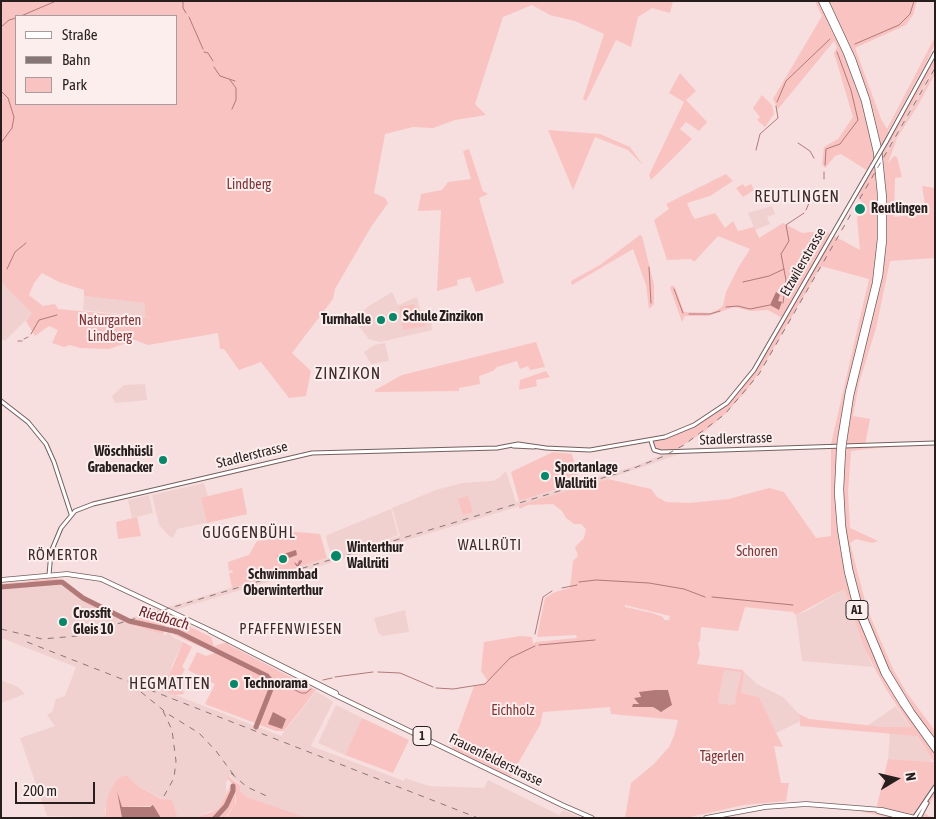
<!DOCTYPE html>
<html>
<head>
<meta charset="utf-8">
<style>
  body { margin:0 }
  #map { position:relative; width:936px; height:819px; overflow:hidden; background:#f6dfde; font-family:"Asap Condensed",sans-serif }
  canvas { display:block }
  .frame { position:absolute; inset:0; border:2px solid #271e1e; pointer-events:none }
  .legend { position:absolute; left:15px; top:15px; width:162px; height:90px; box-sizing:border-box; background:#fdeeee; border:1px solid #a79b9b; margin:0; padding:6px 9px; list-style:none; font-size:15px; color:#271e1e }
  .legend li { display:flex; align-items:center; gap:10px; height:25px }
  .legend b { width:25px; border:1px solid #a79b9b }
  .north { position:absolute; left:871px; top:754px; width:50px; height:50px; -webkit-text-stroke:4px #fdeeee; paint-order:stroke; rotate:81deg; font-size:14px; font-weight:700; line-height:20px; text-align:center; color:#271e1e }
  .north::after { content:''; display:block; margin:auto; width:18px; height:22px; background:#271e1e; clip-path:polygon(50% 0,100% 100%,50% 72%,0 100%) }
  .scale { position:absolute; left:15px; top:782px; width:80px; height:22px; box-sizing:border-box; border:2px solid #271e1e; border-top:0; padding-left:6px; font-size:15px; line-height:18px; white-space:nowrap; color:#271e1e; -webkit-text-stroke:4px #fdeeee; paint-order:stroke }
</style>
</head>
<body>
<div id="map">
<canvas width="936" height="819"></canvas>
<div class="frame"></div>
<ul class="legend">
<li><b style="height:6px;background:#fff"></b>Straße</li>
<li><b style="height:6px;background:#867776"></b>Bahn</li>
<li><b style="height:14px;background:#f9c3c2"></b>Park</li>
</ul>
<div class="north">N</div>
<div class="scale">200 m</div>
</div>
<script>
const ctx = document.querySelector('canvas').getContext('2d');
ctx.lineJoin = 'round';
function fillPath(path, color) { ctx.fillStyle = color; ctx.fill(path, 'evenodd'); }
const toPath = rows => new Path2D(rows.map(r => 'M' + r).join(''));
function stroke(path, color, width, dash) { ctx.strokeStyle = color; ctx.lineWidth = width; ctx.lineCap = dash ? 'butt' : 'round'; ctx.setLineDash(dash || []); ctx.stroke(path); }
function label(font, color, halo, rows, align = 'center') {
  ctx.font = font + ' "Asap Condensed",sans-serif'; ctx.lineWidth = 4; ctx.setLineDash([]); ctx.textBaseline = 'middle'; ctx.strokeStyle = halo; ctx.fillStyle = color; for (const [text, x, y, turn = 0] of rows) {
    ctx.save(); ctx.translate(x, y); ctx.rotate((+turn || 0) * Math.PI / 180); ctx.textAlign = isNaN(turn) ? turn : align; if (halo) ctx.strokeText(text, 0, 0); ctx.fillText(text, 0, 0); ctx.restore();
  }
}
const built = toPath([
  [935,65,935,70,887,154,886,150],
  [772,206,775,214,767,217,770,224,755,230,748,213],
  [1,282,33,313,5,341,1,339],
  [392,292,398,305,417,297,420,310,430,312,432,330,380,342,369,339,353,319,369,306],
  [84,296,146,303,145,317,83,310],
  [385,343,389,361,371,364,364,352,374,345],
  [145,384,147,400,115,403,112,396,124,385],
  [671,451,683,453,593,484,138,621,134,622,126,620,136,627,161,632,164,635,169,632,173,637,183,642,172,665,168,692,281,736,316,691,333,702,311,746,404,781,405,778,429,786,484,788,488,780,559,815,563,810,582,818,303,818,247,797,240,791,241,786,238,782,229,775,226,784,226,793,220,808,216,812,211,811,193,818,178,818,172,801,168,802,138,786,128,776,116,781,114,784,105,809,105,818,47,816,20,738,55,726,47,715,52,712,56,699,65,696,76,667,1,638,1,587,55,581,127,619,149,612,152,607,158,610,332,557,326,538,327,535,391,509,398,535,372,545,400,536,392,508,436,490,462,483,492,481,499,478,506,471,516,502,638,465],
  [204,483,208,496,242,488,247,514,177,529,173,538,168,535,159,525,152,495],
  [149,495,153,513,132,518,128,500],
  [844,589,864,648,873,667,802,661,796,615,809,610],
  [405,610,409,632,382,636,378,632,374,618],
  [724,669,741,671,735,700,737,703,732,705,718,703],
  [743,671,757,684,783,697,799,714,799,722,776,733,759,697,741,693],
  [1,680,18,687,25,694,1,703],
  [336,705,362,718,345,755,318,743],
  [896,706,932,759,931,762,888,759,890,733,884,727,867,726]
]);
const green = toPath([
  [1,1,673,1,670,13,652,8,638,17,631,47,616,40,586,101,583,99,604,34,575,21,550,15,532,5,503,17,475,104,486,115,455,120,433,128,413,127,385,134,374,193,385,198,388,203,371,227,335,289,333,299,292,353,311,371,306,396,289,398,261,362,239,370,224,349,220,349,218,333,148,345,135,340,109,349,80,348,70,345,64,347,52,343,58,330,49,326,35,336,26,321,32,313,1,282],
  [16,16,176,16,176,104,16,104],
  [42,273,59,282,84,290,84,296,145,303,145,317,152,318,58,309,55,304,43,306,29,295,34,283],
  [815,1,917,1,913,15,906,25,855,48,881,119,889,132,885,139,886,144,935,56,935,65,886,150,887,153,935,70,935,74,918,105,897,138,888,163,894,156,897,157,902,177,895,178,894,217,911,215,914,212,926,210,922,186,935,188,935,258,890,261,876,328,859,383,853,416,870,419,865,445,935,443,935,445,876,448,851,451,848,492,850,528,878,541,872,543,856,539,850,543,867,609,894,671,907,693,935,731,935,795,924,813,933,818,893,818,858,811,853,807,876,810,888,759,934,762,917,736,800,726,799,714,809,719,884,727,911,727,886,689,864,648,844,589,796,615,793,612,745,607,738,631,701,627,700,641,698,643,700,654,697,664,743,670,744,674,741,693,759,697,783,747,774,746,781,783,789,783,786,801,744,805,686,818,625,818,631,783,654,764,669,747,674,736,678,720,611,714,610,707,543,712,540,725,509,779,451,750,474,686,485,684,488,681,481,671,484,642,520,636,532,637,533,644,536,642,577,638,576,635,537,637,545,598,555,592,570,588,573,561,578,556,575,547,584,538,586,529,581,524,574,524,566,518,562,511,553,504,528,505,519,509,519,505,608,479,651,489,657,497,666,502,689,503,729,499,769,488,784,492,816,538,831,536,831,444,869,279,821,266,764,365,747,390,725,414,704,432,672,452,656,451,651,441,682,431,720,408,750,377,784,319,768,310,751,311,734,307,708,316,685,316,682,322,670,288,672,285,675,287,684,312,710,313,719,309,723,306,726,292,738,268,750,249,718,236,694,262,691,259,667,260,654,220,669,209,666,204,726,174,733,181,710,196,687,203,692,215,695,219,715,213,725,228,733,221,738,231,754,227,759,238,783,223,802,233,813,232,822,236,825,231,860,250,857,218,863,204,856,193,868,171,841,154,835,156,825,168,822,164,824,147,838,139,853,117,834,53,837,47,834,41,778,109,773,99,822,16],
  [625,605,670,616,669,620,664,620,663,617,652,613,625,607],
  [724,670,741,672,735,699,736,703,732,705,718,703],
  [655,690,668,690,672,705,663,711,658,711,653,707,632,707,634,704,638,704,641,697,639,694],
  [935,37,935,44,926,63,889,130,887,129],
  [680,73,696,91,686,100,707,122,699,131,686,122,680,129,692,139,651,180,649,175,684,102,669,93],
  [762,95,772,105,774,114,765,127,757,120,760,117,753,108],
  [548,130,600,134,630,147,643,165,628,150,595,137,573,190],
  [469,149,483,191,488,194,479,198,504,283,476,292,470,277,457,280,458,285,437,291,441,210,418,211,421,194,442,190,448,182,471,179,463,151],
  [743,184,745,187,751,184,754,190,743,197,736,188],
  [640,235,642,236,654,285,654,304,649,309,646,285,633,249,572,285,571,281,600,265],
  [414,304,416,312,401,316,399,307],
  '375 320a6 6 0 1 1 12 0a6 6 0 1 1-12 0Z',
  [423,314,425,326,403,330,401,318],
  [536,342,545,367,530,370,528,366,520,369,517,361,497,367,493,371,479,376,480,384,459,388,459,391,375,392,375,390,402,375],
  [546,371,550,377,536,380,537,386,519,390,520,380],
  [553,452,572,454,580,482,519,501,511,472],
  [242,488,247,514,207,523,201,498],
  [468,496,473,512,463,515,458,499],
  [137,517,141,536,118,539,116,522],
  [285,531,320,534,327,558,232,588,229,573,233,572,232,570,229,571,228,562,249,555,257,541,283,538],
  [55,578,65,581,84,596,129,618,122,620,86,604,61,584,28,587,28,581],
  [22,582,22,586,1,589,1,584],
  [160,613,168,616,162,617,165,619,164,623,166,629,163,634,128,624,135,622,132,621],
  [172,618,211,637,214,646,228,642,229,645,316,690,284,731,276,731,205,704,215,684,188,670,197,652,206,656,215,653,174,635,170,626],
  [183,642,192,647,182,667,185,669,180,678,183,680,182,687,184,694,175,695,168,693,168,678],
  [362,718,409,740,393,773,345,755],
  [123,776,128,776,138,786,161,799,172,800,178,818,161,818,152,806,122,807,117,791,122,818,105,818,107,798,116,780],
  [228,776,241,786,240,791,247,797,307,818,226,818,236,803,235,787,227,778],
  [231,785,235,787,235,804,225,818,193,818,218,810]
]);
const water = toPath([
  [776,292,780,295,778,301,782,302,779,310,770,305],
  [296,550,297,555,278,562,277,556],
  [655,690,668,690,672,705,661,712,653,707,632,707,633,704,639,704,634,698,641,697,639,692],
  [273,712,286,719,282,729,268,724],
  [117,791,122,807,150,807,153,805,161,818,122,818]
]);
const stream = toPath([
  [183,1,183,8,186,13],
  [21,16,56,1],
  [189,17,203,49],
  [1,27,9,20,16,18],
  [855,44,899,25,910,14,914,1],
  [204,52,208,53,213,61],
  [214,67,220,76,235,81],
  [230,80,236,88,236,100,232,109],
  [1,91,8,98,14,117,12,128,1,143],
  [777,102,786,81,830,39],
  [798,143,810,151,814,158],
  [756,150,760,134,778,118,776,106],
  [825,165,826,149,840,144,858,120,851,90,837,52],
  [824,179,824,172],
  [806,210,809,203,822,191],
  [649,267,651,303],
  [7,269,15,252,26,243],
  [743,282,769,276,784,269],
  [674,289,683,313],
  [783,303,786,280,781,254,789,241,786,225,804,213],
  [726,307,738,306,750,309,770,305],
  [689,314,710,314,720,311],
  [95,317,114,319,129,318],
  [31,334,39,320,57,315],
  [24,339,28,337],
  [18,341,22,341],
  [295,563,296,565,297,566,299,565,299,562,301,562,300,564,297,564,296,565,297,566,298,566,299,565,299,562,301,562,302,561,299,561],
  [579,582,596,580,649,583,684,589,705,597],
  [562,588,577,585],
  [712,597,793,605],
  [535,634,543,597,552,591],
  [539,645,595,640],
  [378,672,400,673,433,687],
  [267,676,301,693,306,693,311,689],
  [335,677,373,672],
  [323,680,332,678],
  [436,688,453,689,485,684,510,658,535,646]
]);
const river = toPath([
  [1,587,62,582,83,598,129,621,178,632,267,676,271,681,271,689,256,727],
  [215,818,226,806,233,791,233,786]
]);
const secondary = toPath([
  [886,142,935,53],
  [1,401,28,422,46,444,54,462,71,514],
  [651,441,654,450,661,452,935,443],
  [513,446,534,447],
  [545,448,590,450,665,437,694,425,727,403,754,370,872,166],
  [49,575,51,552,61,528,75,511,93,504,312,453,497,448,518,444,546,448],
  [914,818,935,787],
  [919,818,927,803]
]);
const primary = toPath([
  [1,580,67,574,101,579,218,634,336,693],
  [210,631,331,693,562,805,592,818],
  [878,811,905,818],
  [706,818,765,807,806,804,882,810,915,818]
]);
const highway = toPath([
  [821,1,846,53,864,101,876,152,880,194,880,239,875,283,848,392,840,440],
  [826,1,853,59,867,99,879,149,884,198,884,240,880,276,851,396,844,442],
  [843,450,841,489,843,526,850,569,859,604,887,671,912,712,935,743],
  [839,451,837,493,840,529,847,572,856,607,884,674,903,705,935,750]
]);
const rail = toPath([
  [1,629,42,639,77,636,629,470,662,457,684,445,725,414,759,374,935,68],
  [27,642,478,818],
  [141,692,168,714,199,733,216,751,236,778],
  [163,711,172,730,176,761,174,778,164,796],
  [231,773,247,787,271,798]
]);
const secondaryBridge = toPath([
  [872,166,886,142]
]);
const highwayBridge = toPath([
  [843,450,844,442],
  [839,451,840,440]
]);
const markers = [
  [860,209,6,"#078668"],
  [393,317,5,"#078668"],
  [381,320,5,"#078668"],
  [163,460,5,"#078668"],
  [545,476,5,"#078668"],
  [336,556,6,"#078668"],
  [283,559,5,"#078668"],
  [63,622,5,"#078668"],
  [234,684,5,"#078668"]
];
const shields = [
  [857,610,22],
  [422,736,18]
];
const shieldNames = [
  ["A1",857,610],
  ["1",422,736]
];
const parkNames = [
  ["Lindberg",249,185],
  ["Naturgarten",110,321],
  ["Lindberg",110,337],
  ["Schoren",757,552],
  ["Eichholz",513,711],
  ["Tägerlen",722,757]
];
const poiNames = [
  ["Reutlingen",871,209],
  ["Schule Zinzikon",403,317],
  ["Turnhalle",371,320,"right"],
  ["Wöschhüsli",153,452,"right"],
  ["Grabenacker",153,468,"right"],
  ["Sportanlage",555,468],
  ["Wallrüti",555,484],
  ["Winterthur",347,548],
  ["Wallrüti",347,564],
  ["Schwimmbad",283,575,"center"],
  ["Oberwinterthur",283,591,"center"],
  ["Crossfit",73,614],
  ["Gleis 10",73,630],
  ["Technorama",244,684]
];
const streetNames = [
  ["Etzwilerstrasse",803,262,-60],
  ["Stadlerstrasse",736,439,-2],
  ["Stadlerstrasse",252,455,-14],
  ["Frauenfelderstrasse",496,760,26]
];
const neighbourhoodNames = [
  ["WALLRÜTI",490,545],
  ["RÖMERTOR",63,555],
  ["PFAFFENWIESEN",291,629]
];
const waterNames = [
  ["Riedbach",164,618,16]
];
const quarterNames = [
  ["REUTLINGEN",797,197],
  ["ZINZIKON",348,374],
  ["GUGGENBÜHL",249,533],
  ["HEGMATTEN",170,684]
];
fillPath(built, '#f1d1d0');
fillPath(green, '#f9c3c2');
fillPath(water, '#b17978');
stroke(stream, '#b17978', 1);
stroke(river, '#b17978', 5);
stroke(secondary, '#74605f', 5);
stroke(primary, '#74605f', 5.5);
stroke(highway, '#74605f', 6);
stroke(secondary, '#fff', 3);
stroke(primary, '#fff', 4);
stroke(highway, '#fff', 4.5);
stroke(rail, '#867776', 1, [6, 6]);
stroke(secondaryBridge, '#74605f', 5, []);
stroke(highwayBridge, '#74605f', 6, []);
stroke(secondaryBridge, '#fff', 3);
stroke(highwayBridge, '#fff', 4.5);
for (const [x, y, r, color] of markers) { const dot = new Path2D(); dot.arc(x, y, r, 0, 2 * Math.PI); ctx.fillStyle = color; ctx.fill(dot); stroke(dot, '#fdeeee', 2); }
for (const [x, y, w] of shields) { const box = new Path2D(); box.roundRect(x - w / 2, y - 9.5, w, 19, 4); ctx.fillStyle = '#fdeeee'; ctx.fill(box); stroke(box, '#271e1e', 1); }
label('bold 12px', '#271e1e', null, shieldNames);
label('14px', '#7d3538', '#fdeeee', parkNames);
label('bold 14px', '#271e1e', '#fdeeee', poiNames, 'left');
label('14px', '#271e1e', '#fdeeee', streetNames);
ctx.letterSpacing = '1px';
label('15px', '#3d2c2b', '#fdeeee', neighbourhoodNames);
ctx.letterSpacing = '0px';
label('italic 15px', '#6c2529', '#fdeeee', waterNames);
ctx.letterSpacing = '1px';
label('16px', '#3d2c2b', '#fdeeee', quarterNames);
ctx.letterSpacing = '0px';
</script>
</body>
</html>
